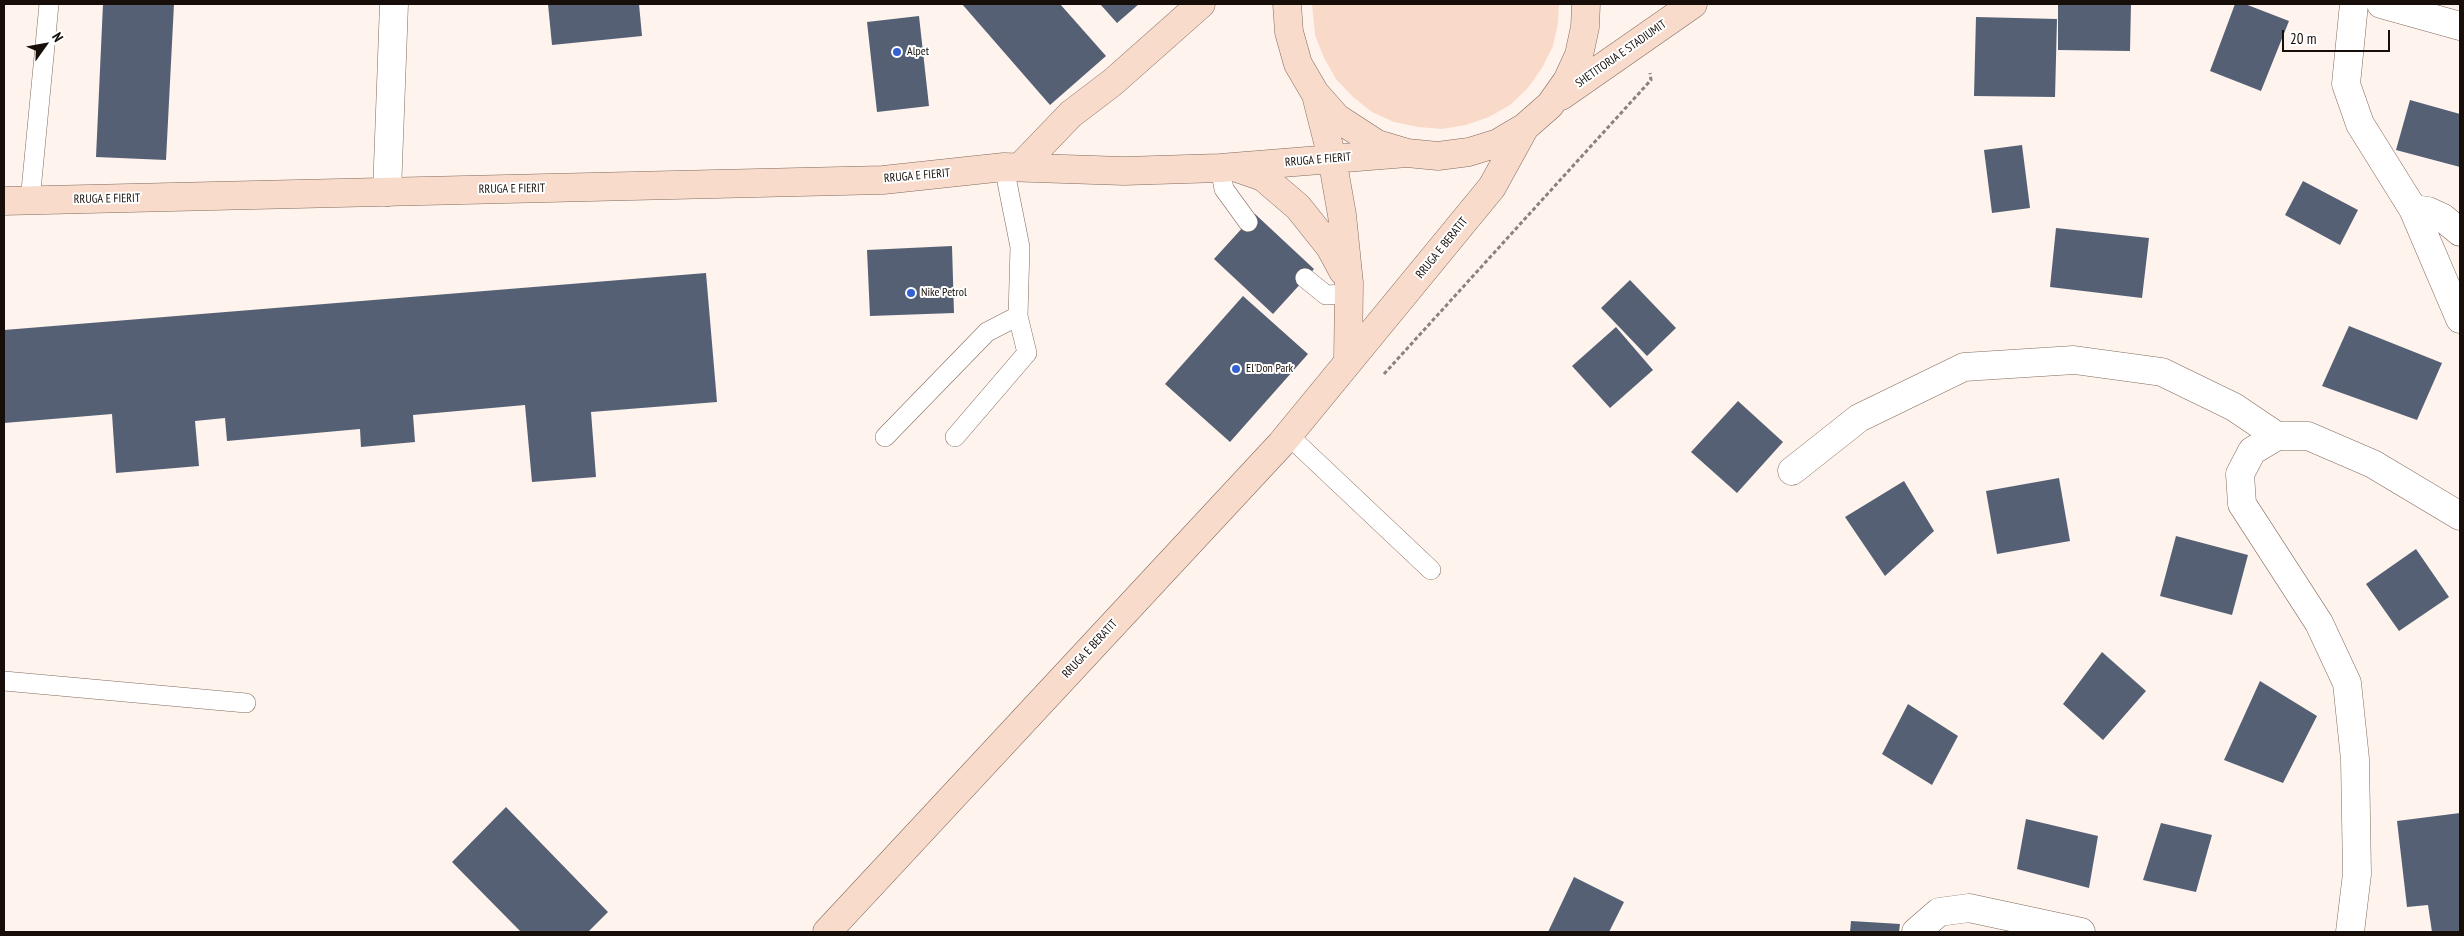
<!DOCTYPE html>
<html>
<head>
<meta charset="utf-8">
<style>
  body { margin:0 }
  #map { position:relative; width:2464px; height:936px; overflow:hidden; background:#fef3ed; font-family:"PT Sans Narrow",sans-serif }
  canvas { display:block }
  .frame { position:absolute; inset:0; border:5px solid #170e09; pointer-events:none }
  .north { position:absolute; left:20px; top:20px; width:50px; height:50px; -webkit-text-stroke:4px #fff; paint-order:stroke; rotate:58deg; font-size:14px; font-weight:700; line-height:20px; text-align:center; color:#170e09 }
  .north::after { content:''; display:block; margin:auto; width:18px; height:22px; background:#170e09; clip-path:polygon(50% 0,100% 100%,50% 72%,0 100%) }
  .scale { position:absolute; left:2282px; top:30px; width:108px; height:22px; box-sizing:border-box; border:2px solid #170e09; border-top:0; padding-left:6px; font-size:15px; line-height:18px; white-space:nowrap; color:#170e09; -webkit-text-stroke:4px #fff; paint-order:stroke }
</style>
</head>
<body>
<div id="map">
<canvas width="2464" height="936"></canvas>
<div class="frame"></div>
<div class="north">N</div>
<div class="scale">20 m</div>
</div>
<script>
const ctx = document.querySelector('canvas').getContext('2d');
ctx.lineJoin = 'round';
function fillPath(path, color) { ctx.fillStyle = color; ctx.fill(path, 'evenodd'); }
const toPath = rows => new Path2D(rows.map(r => 'M' + r).join(''));
function stroke(path, color, width, dash) { ctx.strokeStyle = color; ctx.lineWidth = width; ctx.lineCap = dash ? 'butt' : 'round'; ctx.setLineDash(dash || []); ctx.stroke(path); }
function label(font, color, halo, rows, align = 'center') {
  ctx.font = font + ' "PT Sans Narrow",sans-serif'; ctx.lineWidth = 4; ctx.setLineDash([]); ctx.textBaseline = 'middle'; ctx.strokeStyle = halo; ctx.fillStyle = color; for (const [text, x, y, turn = 0] of rows) {
    ctx.save(); ctx.translate(x, y); ctx.rotate((+turn || 0) * Math.PI / 180); ctx.textAlign = isNaN(turn) ? turn : align; if (halo) ctx.strokeText(text, 0, 0); ctx.fillText(text, 0, 0); ctx.restore();
  }
}
const green = toPath([
  [1312,4,1559,4,1558,23,1553,46,1542,68,1528,88,1510,105,1489,117,1466,125,1442,129,1418,127,1394,122,1372,112,1353,97,1336,79,1324,58,1315,35]
]);
const building = toPath([
  [103,4,174,4,166,160,96,157],
  [548,4,639,4,642,36,552,45],
  [962,4,1060,4,1106,56,1050,105],
  [1100,4,1139,4,1117,23],
  [2058,4,2131,4,2130,51,2058,50],
  [2235,4,2245,4,2289,21,2261,91,2210,71],
  [919,16,929,106,877,112,867,22],
  [1976,17,2057,19,2055,97,1974,96],
  [2410,100,2460,114,2460,167,2396,150],
  [2022,145,2030,208,1992,213,1984,150],
  [2303,181,2358,210,2340,245,2285,215],
  [1255,214,1314,269,1273,314,1214,259],
  [2056,228,2149,238,2142,298,2050,287],
  [952,246,954,313,870,316,867,250],
  [706,273,717,402,591,412,596,477,532,482,525,405,413,415,415,442,361,447,360,429,227,441,225,418,195,421,199,466,116,473,112,414,4,423,4,330],
  [1630,280,1676,328,1647,356,1601,308],
  [1243,296,1308,354,1230,442,1165,384],
  [2349,326,2442,363,2417,420,2322,386],
  [1616,327,1653,370,1610,408,1572,366],
  [1738,401,1783,442,1737,493,1691,452],
  [2059,478,2070,541,1997,554,1986,491],
  [1904,481,1934,531,1885,576,1845,517],
  [2176,536,2248,555,2232,615,2160,596],
  [2416,549,2449,597,2399,631,2366,584],
  [2102,652,2146,691,2103,740,2063,704],
  [2260,681,2317,716,2283,783,2224,760],
  [1908,704,1958,736,1932,785,1882,754],
  [506,807,608,912,588,932,521,932,452,862],
  [2460,813,2460,932,2432,932,2428,905,2407,907,2397,821],
  [2026,819,2098,836,2089,888,2017,869],
  [2161,823,2212,835,2196,892,2143,880],
  [1574,877,1624,902,1609,932,1548,932],
  [1851,921,1900,924,1899,932,1850,932]
]);
const path = toPath([
  [1384,374,1651,80,1650,73]
]);
const lane = toPath([
  [1220,168,1224,189,1248,222],
  [30,201,49,4],
  [1305,278,1326,295,1349,294],
  [1288,435,1431,570],
  [885,437,987,332,1018,316],
  [955,437,1027,353,1018,316,1020,247,1004,167],
  [4,681,246,703]
]);
const street = toPath([
  [2354,4,2346,84,2360,124,2413,209,2460,319],
  [2381,4,2460,26],
  [387,192,394,4],
  [2413,209,2428,211,2443,218,2460,232],
  [1792,471,1859,418,1964,367,2074,360,2162,372,2234,407,2277,436],
  [1916,932,1939,912,1969,908,2081,932],
  [2350,932,2357,874,2355,759,2347,683,2319,623,2242,504,2240,474,2252,451,2277,436,2308,436,2373,464,2460,516]
]);
const secondary = toPath([
  [1287,4,1289,32,1298,64,1315,93,1337,118,1377,144,1407,153,1438,156,1469,152,1498,143,1525,127,1550,105,1567,81,1579,55,1585,27,1586,4],
  [1561,96,1693,4],
  [1317,99,1332,158,1342,215,1349,283,1348,361],
  [1020,167,1071,114,1113,82,1201,4],
  [1237,168,1263,177,1298,207,1330,247,1343,271],
  [4,201,883,180,1004,167,1124,171,1220,168,1407,153],
  [827,932,1281,444,1492,187,1525,127]
]);
const markers = [
  [897,52,5,"#3361d1"],
  [911,293,5,"#3361d1"],
  [1236,369,5,"#3361d1"]
];
const poiNames = [
  ["Alpet",907,52],
  ["Nike Petrol",921,293],
  ["El'Don Park",1246,369]
];
const streetNames = [
  ["SHETITORJA E STADIUMIT",1621,54,-35],
  ["RRUGA E FIERIT",1318,160,-5],
  ["RRUGA E FIERIT",917,176,-5],
  ["RRUGA E FIERIT",512,189,-1],
  ["RRUGA E FIERIT",107,199,-1],
  ["RRUGA E BERATIT",1442,248,-51],
  ["RRUGA E BERATIT",1090,649,-47]
];
fillPath(green, '#f9dac9');
fillPath(building, '#556075');
stroke(lane, '#816a5d', 20);
stroke(street, '#816a5d', 29);
stroke(secondary, '#816a5d', 29);
stroke(path, '#8c827d', 3, [4, 2.5]);
stroke(lane, '#fff', 19);
stroke(street, '#fff', 28);
stroke(secondary, '#f8dbca', 28);
for (const [x, y, r, color] of markers) { const dot = new Path2D(); dot.arc(x, y, r, 0, 2 * Math.PI); ctx.fillStyle = color; ctx.fill(dot); stroke(dot, '#fff', 2); }
label('12px', '#170e09', '#fff', poiNames, 'left');
label('12px', '#170e09', '#fff', streetNames);
</script>
</body>
</html>
